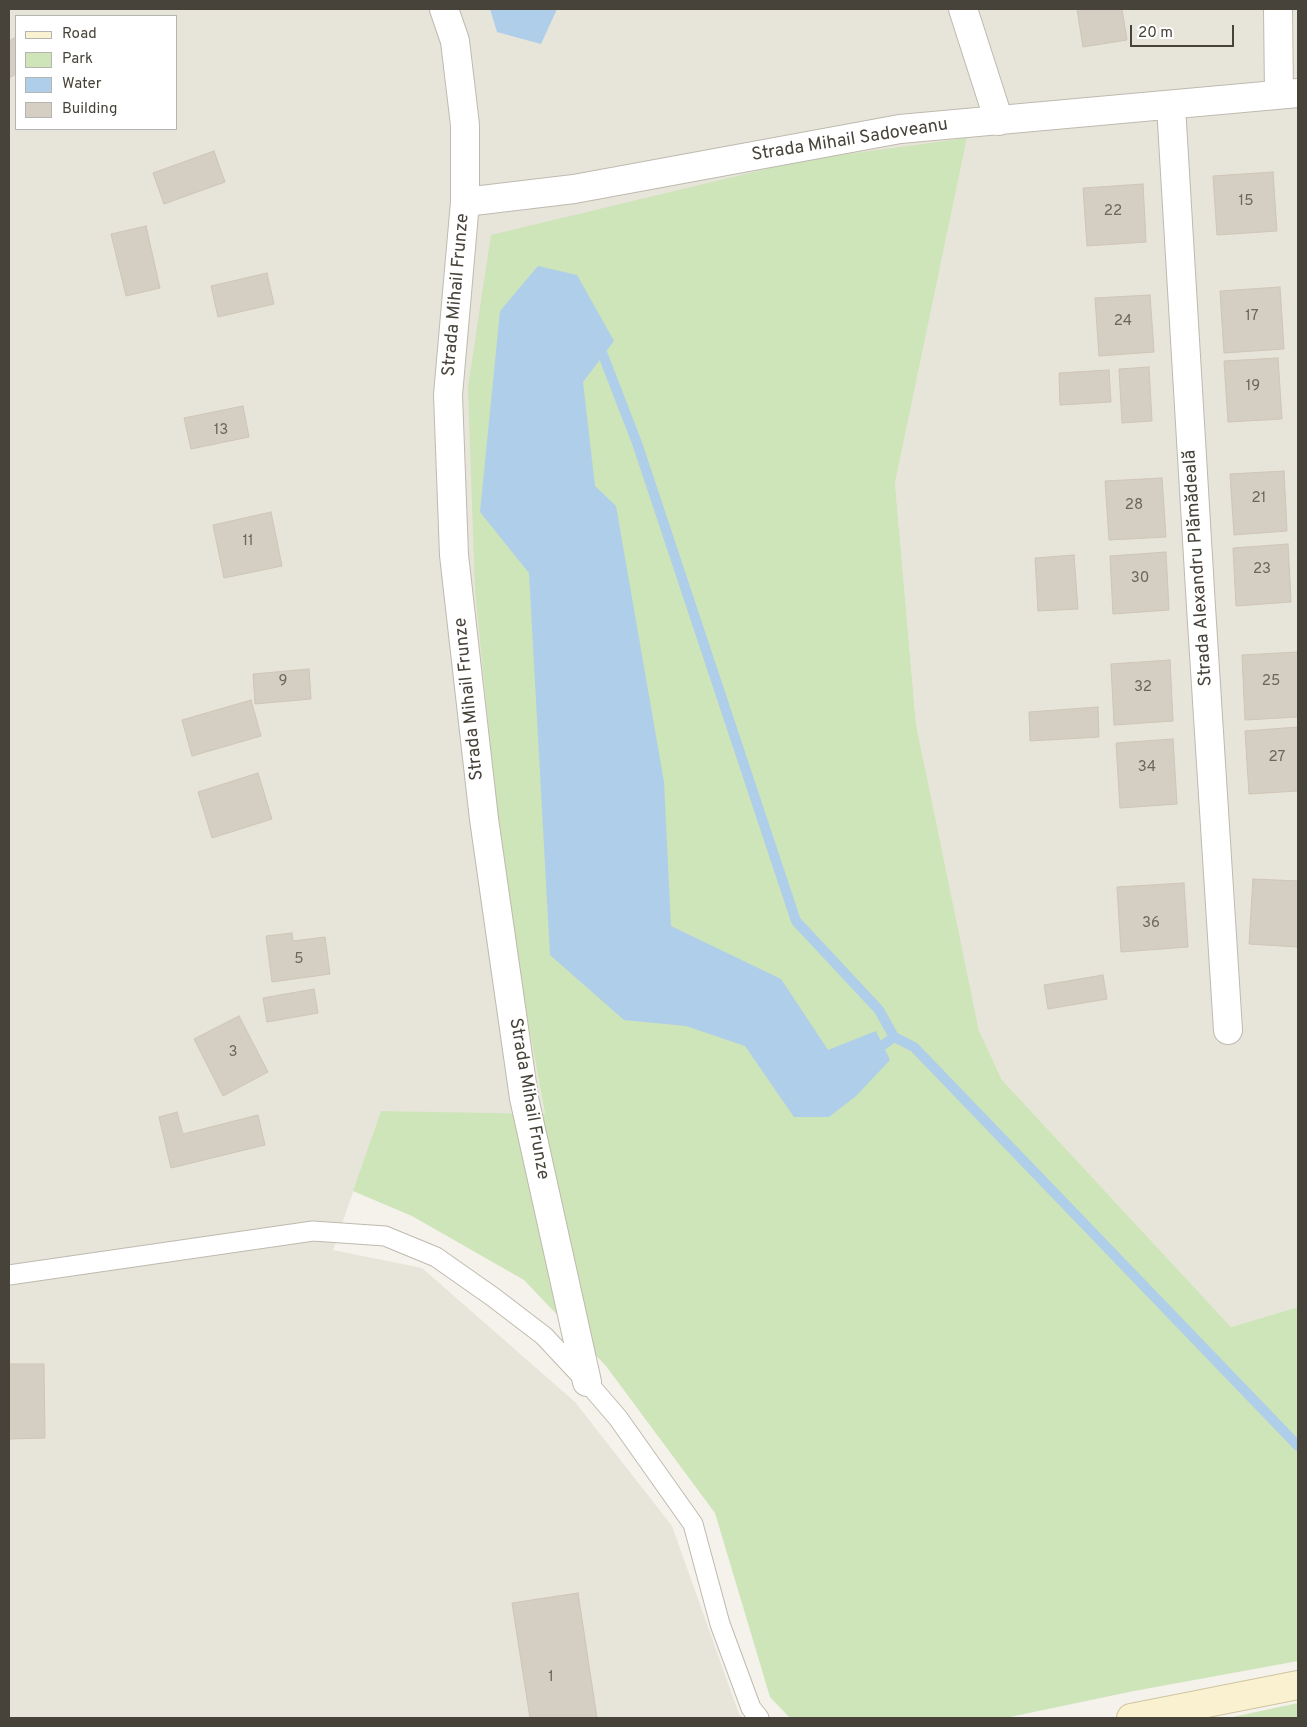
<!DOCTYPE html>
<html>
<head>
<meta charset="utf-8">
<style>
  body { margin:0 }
  #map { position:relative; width:1307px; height:1727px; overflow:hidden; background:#f4f2eb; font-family:Overpass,sans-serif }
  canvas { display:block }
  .frame { position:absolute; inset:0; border:10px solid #48433a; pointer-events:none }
  .legend { position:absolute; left:15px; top:15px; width:162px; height:115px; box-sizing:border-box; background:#fff; border:1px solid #b6b4b0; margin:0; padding:6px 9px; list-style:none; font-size:15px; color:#48433a }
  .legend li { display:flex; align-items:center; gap:10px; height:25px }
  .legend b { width:25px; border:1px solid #b6b4b0 }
  .scale { position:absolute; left:1130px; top:25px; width:104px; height:22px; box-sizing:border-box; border:2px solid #48433a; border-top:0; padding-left:6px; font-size:15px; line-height:18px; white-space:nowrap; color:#48433a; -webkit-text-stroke:4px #fff; paint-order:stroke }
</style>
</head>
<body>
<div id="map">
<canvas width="1307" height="1727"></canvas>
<div class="frame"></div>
<ul class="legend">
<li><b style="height:6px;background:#f9f1d0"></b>Road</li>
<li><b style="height:14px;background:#cee4b9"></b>Park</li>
<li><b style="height:14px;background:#afceea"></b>Water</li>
<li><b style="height:14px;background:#d5cec2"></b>Building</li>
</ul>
<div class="scale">20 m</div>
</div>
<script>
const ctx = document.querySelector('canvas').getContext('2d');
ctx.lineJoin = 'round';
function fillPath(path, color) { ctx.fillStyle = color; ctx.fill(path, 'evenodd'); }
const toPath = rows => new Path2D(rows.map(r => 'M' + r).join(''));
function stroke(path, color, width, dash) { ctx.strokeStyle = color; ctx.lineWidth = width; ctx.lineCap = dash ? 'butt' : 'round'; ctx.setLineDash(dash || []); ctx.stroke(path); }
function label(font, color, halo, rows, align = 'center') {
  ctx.font = font + ' Overpass,sans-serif'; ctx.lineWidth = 4; ctx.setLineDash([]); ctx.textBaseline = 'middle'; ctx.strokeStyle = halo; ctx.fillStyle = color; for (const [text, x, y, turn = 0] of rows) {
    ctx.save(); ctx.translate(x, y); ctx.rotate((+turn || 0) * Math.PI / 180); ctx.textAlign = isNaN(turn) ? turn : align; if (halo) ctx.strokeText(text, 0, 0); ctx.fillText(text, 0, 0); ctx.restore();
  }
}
const residential = toPath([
  [9,9,1298,9,1298,1307,1231,1327,1002,1080,979,1032,916,724,895,483,967,138,506,902,545,1115,381,1111,333,1250,422,1268,575,1402,672,1526,739,1714,743,1718,9,1718],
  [16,16,176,16,176,129,16,129]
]);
const green = toPath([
  [967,138,895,483,916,724,979,1031,1002,1080,1231,1327,1298,1307,1298,1661,1134,1691,1005,1718,790,1718,770,1697,715,1513,606,1366,524,1280,412,1216,353,1191,381,1111,545,1114,506,902,475,590,468,387,491,235,804,160],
  [1298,1703,1298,1718,1228,1718]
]);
const water = toPath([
  [490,9,557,9,541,44,497,32],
  [538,266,577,275,614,341,583,382,595,486,616,506,664,782,671,926,781,979,828,1050,876,1031,890,1060,856,1096,829,1117,794,1117,745,1046,686,1026,624,1020,550,955,529,573,480,512,500,311]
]);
const stream = toPath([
  [603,355,637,443,796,921,879,1010,894,1037],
  [883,1045,894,1037,914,1047,1298,1446]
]);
const building = toPath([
  [1077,9,1122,9,1127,40,1083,47,1077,9],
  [16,37,16,74,9,78,9,41,16,37],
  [214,151,225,182,164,204,153,173,214,151],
  [1273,172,1277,231,1217,235,1213,176,1273,172],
  [1143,184,1146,242,1087,246,1083,188,1143,184],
  [146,226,160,288,126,296,111,234,146,226],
  [267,273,274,304,218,317,211,286,267,273],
  [1280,287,1284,349,1224,353,1220,291,1280,287],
  [1150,295,1154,352,1099,356,1095,298,1150,295],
  [1278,358,1282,419,1228,422,1224,361,1278,358],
  [1149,367,1152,421,1122,423,1119,369,1149,367],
  [1109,370,1111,402,1060,405,1059,373,1109,370],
  [243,406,249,437,191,449,184,418,243,406],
  [1284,471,1287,531,1234,535,1230,474,1284,471],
  [1162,478,1166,537,1109,540,1105,481,1162,478],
  [271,512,282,566,224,578,213,525,271,512],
  [1288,544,1291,602,1236,606,1233,548,1288,544],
  [1166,552,1169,610,1113,614,1110,556,1166,552],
  [1074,555,1078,609,1038,611,1035,558,1074,555],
  [1298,652,1298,717,1245,720,1242,655,1298,652],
  [1170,660,1173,721,1114,725,1111,664,1170,660],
  [309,669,311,699,255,704,253,674,309,669],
  [251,700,261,736,192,756,182,720,251,700],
  [1098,707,1099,737,1030,741,1029,712,1098,707],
  [1298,727,1298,791,1249,794,1245,731,1298,727],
  [1173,739,1177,804,1120,808,1116,743,1173,739],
  [258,773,272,819,212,838,198,792,258,773],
  [1253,879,1298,881,1298,947,1249,944,1253,879],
  [1184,883,1188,947,1121,952,1117,887,1184,883],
  [292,933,293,941,325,937,330,974,272,982,266,936,292,933],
  [1103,975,1107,999,1048,1009,1044,985,1103,975],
  [314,989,318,1013,267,1022,263,998,314,989],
  [239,1016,268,1072,223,1096,194,1039,239,1016],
  [177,1112,183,1134,258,1115,265,1145,171,1168,159,1117,177,1112],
  [9,1364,44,1364,45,1438,9,1439,9,1364],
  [578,1593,597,1718,530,1718,512,1603,578,1593]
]);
const lane = toPath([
  [9,1275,313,1231,385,1236,436,1257,493,1297,544,1336,587,1382,618,1418,693,1524,720,1624,751,1708,759,1718]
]);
const street = toPath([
  [444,9,455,41,465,125,465,202,448,395,454,555,484,819,524,1098,587,1382],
  [963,9,999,121],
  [1278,9,1279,94],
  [1171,106,1201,607,1228,1030],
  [465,202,574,189,900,129,1298,93]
]);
const secondary = toPath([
  [1131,1718,1298,1685]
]);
const numberNames = [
  ["15",1246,202],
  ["22",1113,212],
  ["17",1252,317],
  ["24",1123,322],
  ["19",1253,387],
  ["13",221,431],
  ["21",1259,499],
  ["28",1134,506],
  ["11",248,542],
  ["23",1262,570],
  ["30",1140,579],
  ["9",283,682],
  ["25",1271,682],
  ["32",1143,688],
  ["27",1277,758],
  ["34",1147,768],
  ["36",1151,924],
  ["5",299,960],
  ["3",233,1053],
  ["1",551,1678]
];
const streetNames = [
  ["Strada Mihail Sadoveanu",850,141,-9],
  ["Strada Mihail Frunze",457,295,-85],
  ["Strada Alexandru Plămădeală",1199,568,-94],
  ["Strada Mihail Frunze",470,699,-96],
  ["Strada Mihail Frunze",528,1099,80]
];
fillPath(residential, '#e7e4da');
fillPath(green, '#cee4b9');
fillPath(water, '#afceea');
stroke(stream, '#afceea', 10);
fillPath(building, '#d5cec2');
stroke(building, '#cfc6b6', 1);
stroke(lane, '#bfbaaf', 21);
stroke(street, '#bfbaaf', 30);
stroke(secondary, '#cfc5a0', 30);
stroke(lane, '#fff', 19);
stroke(street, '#fff', 28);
stroke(secondary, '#f9f1d0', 28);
label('15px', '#6b665c', null, numberNames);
label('18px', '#48433a', '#fff', streetNames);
</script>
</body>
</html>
